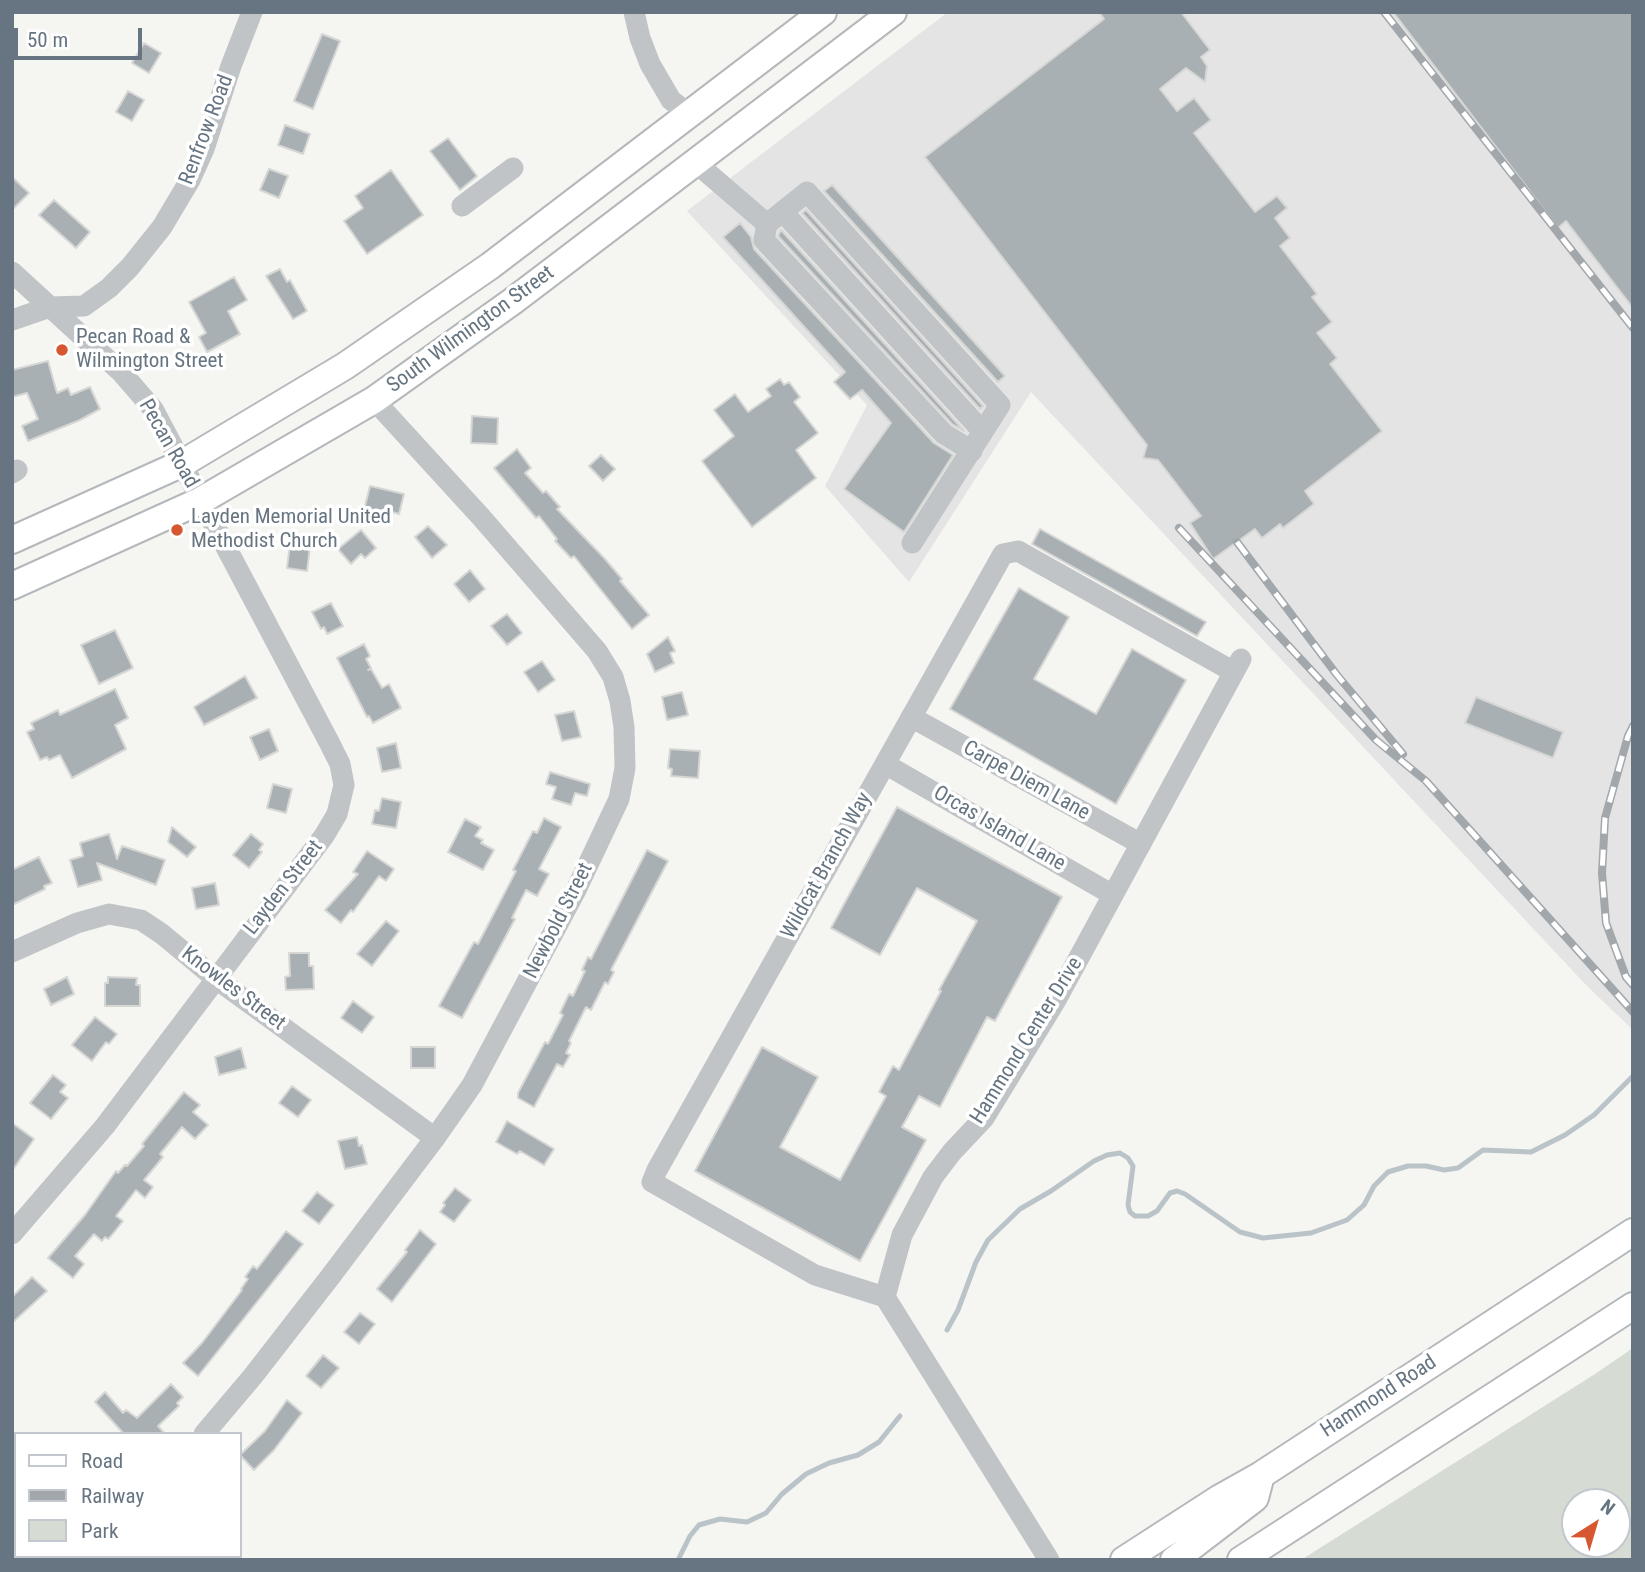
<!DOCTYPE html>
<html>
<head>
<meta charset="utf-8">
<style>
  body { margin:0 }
  #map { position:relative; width:1645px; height:1572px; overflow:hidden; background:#f5f5f2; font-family:"Roboto Condensed",sans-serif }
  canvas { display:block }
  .frame { position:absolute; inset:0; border:14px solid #667581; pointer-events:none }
  .legend { position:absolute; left:14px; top:1432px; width:228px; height:126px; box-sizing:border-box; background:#fff; border:2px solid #c2c8cd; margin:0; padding:9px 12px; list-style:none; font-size:21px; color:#667581 }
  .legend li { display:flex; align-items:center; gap:14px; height:35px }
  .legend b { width:35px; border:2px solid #c2c8cd }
  .north { position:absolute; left:1561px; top:1488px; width:70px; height:70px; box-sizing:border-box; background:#fff; border:2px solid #c2c8cd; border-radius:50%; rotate:37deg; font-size:19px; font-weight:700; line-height:28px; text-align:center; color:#667581 }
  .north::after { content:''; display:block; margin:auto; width:24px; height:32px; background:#d75830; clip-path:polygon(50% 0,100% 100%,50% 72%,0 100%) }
  .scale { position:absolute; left:14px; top:28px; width:128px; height:32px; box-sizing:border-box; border:4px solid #667581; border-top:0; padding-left:9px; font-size:21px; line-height:24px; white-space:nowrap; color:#667581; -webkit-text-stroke:5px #fff; paint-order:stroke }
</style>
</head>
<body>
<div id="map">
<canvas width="1645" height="1572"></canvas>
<div class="frame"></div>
<ul class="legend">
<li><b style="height:9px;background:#fff"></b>Road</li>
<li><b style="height:9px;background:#a2a7ac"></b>Railway</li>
<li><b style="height:19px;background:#d6dcd3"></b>Park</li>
</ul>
<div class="north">N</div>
<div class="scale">50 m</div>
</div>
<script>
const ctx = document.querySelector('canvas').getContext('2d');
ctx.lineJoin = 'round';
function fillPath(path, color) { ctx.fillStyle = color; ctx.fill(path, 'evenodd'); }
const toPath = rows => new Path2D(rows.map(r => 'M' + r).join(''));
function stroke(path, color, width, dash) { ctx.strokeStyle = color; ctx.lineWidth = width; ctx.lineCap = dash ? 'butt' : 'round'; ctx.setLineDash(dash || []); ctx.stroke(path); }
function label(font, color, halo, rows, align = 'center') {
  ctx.font = font + ' "Roboto Condensed",sans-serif'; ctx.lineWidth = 7; ctx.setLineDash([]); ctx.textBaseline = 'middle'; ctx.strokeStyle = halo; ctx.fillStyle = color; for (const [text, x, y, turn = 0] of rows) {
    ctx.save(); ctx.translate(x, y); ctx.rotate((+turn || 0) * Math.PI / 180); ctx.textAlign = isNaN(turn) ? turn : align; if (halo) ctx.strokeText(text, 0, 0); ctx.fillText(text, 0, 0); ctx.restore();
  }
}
const built = toPath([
  [948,12,1633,12,1633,1030,1586,985,1031,392,909,582,825,486,867,405,687,211]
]);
const green = toPath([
  [1633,1348,1633,1560,1301,1560,1595,1374],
  [1575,1502,1617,1502,1617,1544,1575,1544]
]);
const stream = toPath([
  [947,1330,958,1310,976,1262,988,1240,1020,1209,1051,1191,1094,1161,1107,1155,1120,1153,1128,1158,1133,1166,1128,1205,1130,1212,1135,1216,1148,1216,1157,1211,1170,1193,1177,1191,1185,1194,1240,1232,1263,1238,1311,1233,1347,1220,1364,1205,1374,1186,1388,1172,1408,1166,1426,1166,1444,1170,1458,1168,1483,1150,1531,1152,1565,1135,1594,1115,1633,1076],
  [678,1560,690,1536,699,1525,720,1519,747,1522,766,1513,782,1494,806,1474,829,1463,858,1455,879,1442,900,1416]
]);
const building = toPath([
  [1099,12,1181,12,1210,50,1201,57,1207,66,1205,82,1186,68,1160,89,1177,111,1194,98,1211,120,1194,133,1255,212,1277,196,1287,208,1275,218,1290,238,1280,246,1317,294,1312,297,1332,322,1317,333,1337,358,1330,364,1382,431,1305,491,1314,504,1283,528,1280,524,1262,538,1255,529,1213,559,1190,523,1201,516,1158,460,1143,458,1147,445,925,157,1104,19,1099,12],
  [1393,12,1633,12,1633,308,1566,221,1558,228,1393,12],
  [322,34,340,41,313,109,294,101,322,34],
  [144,43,161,53,149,73,132,63,144,43],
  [128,91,144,100,132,121,116,112,128,91],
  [285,125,310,134,303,154,278,145,285,125],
  [448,138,477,176,460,190,430,151,448,138],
  [269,169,288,176,279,198,260,190,269,169],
  [391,170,423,215,367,254,344,221,363,208,355,196,391,170],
  [12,177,29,193,12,210,12,177],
  [832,185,1005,376,998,382,824,191,832,185],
  [54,200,90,232,76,248,39,215,54,200],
  [806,210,983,406,980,409,802,213,806,210],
  [740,223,751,237,754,249,934,443,953,455,904,532,844,489,891,423,862,390,850,399,834,382,845,372,723,237,740,223],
  [781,230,964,431,952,424,778,236,781,230],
  [280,269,287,282,290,280,307,311,293,319,266,276,280,269],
  [234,277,247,300,228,311,240,334,207,352,199,337,206,333,189,302,234,277],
  [48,361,57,393,68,388,71,395,90,387,100,409,80,420,28,441,22,426,38,419,27,393,12,397,12,370,48,361],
  [780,379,784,385,789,382,800,397,794,402,818,433,796,450,816,478,752,527,702,461,734,436,714,410,735,394,748,412,771,396,766,389,780,379],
  [472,416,498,418,497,444,471,443,472,416],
  [517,449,531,468,525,473,543,493,546,491,560,507,557,509,605,559,622,579,620,581,649,615,632,629,574,556,571,558,555,541,557,539,539,516,536,518,494,468,517,449],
  [601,455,615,469,603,481,589,466,601,455],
  [370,486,404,494,399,514,389,511,387,516,364,510,370,486],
  [428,526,447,545,432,558,415,537,428,526],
  [1040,529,1206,622,1197,636,1032,544,1040,529],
  [361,530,376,548,365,558,361,554,351,564,338,549,361,530],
  [290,544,310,547,307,571,287,568,290,544],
  [470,570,485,589,469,602,454,584,470,570],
  [1019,588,1069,617,1034,679,1096,714,1132,649,1186,680,1116,804,950,709,1019,588],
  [331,603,343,626,327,634,324,627,321,629,312,612,331,603],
  [507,614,522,633,507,645,491,626,507,614],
  [115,630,133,668,99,684,81,645,115,630],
  [668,637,675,651,670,653,674,663,655,672,647,654,668,637],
  [364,644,370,656,366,659,371,668,368,670,371,669,382,688,389,684,401,708,373,723,369,716,367,717,337,658,364,644],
  [542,661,555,680,538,692,524,672,542,661],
  [245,676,257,698,204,725,194,707,245,676],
  [115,689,128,718,115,725,126,749,72,778,60,755,49,760,47,757,40,760,27,732,34,729,31,723,58,710,60,715,115,689],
  [682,692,688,715,667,720,662,697,682,692],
  [1476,697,1563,732,1553,758,1465,723,1476,697],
  [574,711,581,737,562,741,555,715,574,711],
  [269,729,278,751,260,760,250,737,269,729],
  [396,743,401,768,382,772,377,748,396,743],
  [670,749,700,751,698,778,671,776,672,769,668,768,670,749],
  [550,772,590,784,587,796,575,793,571,805,552,799,556,787,546,784,550,772],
  [273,784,292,789,286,813,267,808,273,784],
  [382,798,401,802,396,828,372,824,375,810,379,811,382,798],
  [897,807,1062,897,995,1021,987,1017,940,1107,919,1096,902,1127,926,1140,860,1261,695,1171,762,1047,818,1077,780,1147,840,1180,886,1096,879,1092,893,1066,899,1070,941,991,939,990,977,921,917,888,880,955,831,928,897,807],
  [544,818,561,827,539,869,549,874,537,896,526,890,512,918,515,919,462,1018,439,1006,474,942,478,944,516,871,513,870,533,831,537,833,544,818],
  [465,819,481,827,475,836,483,840,481,843,494,850,483,870,448,852,465,819],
  [172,827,196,847,187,857,168,842,172,827],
  [109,834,117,859,122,846,165,860,156,885,97,863,102,880,78,887,70,860,83,856,80,843,109,834],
  [251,834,263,844,259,850,262,852,249,868,233,855,251,834],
  [647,850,668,861,611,970,614,972,608,984,605,982,591,1010,586,1007,569,1041,571,1043,566,1053,570,1055,563,1067,557,1064,534,1107,518,1098,518,1093,545,1042,548,1044,563,1015,560,1013,569,994,573,996,585,971,582,970,588,957,591,959,647,850],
  [367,851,394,869,386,881,379,876,353,912,351,910,341,923,325,910,358,874,353,872,367,851],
  [39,857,52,883,44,886,45,889,12,905,12,870,39,857],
  [215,883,219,905,196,909,192,888,215,883],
  [386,921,399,931,372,966,357,954,386,921],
  [289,953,309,953,309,966,313,966,314,989,286,990,285,977,290,976,289,953],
  [67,977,74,994,51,1005,44,989,67,977],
  [108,977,137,978,136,985,140,985,140,1006,105,1006,105,983,108,983,108,977],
  [353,1001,374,1017,362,1033,341,1018,353,1001],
  [95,1017,117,1034,109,1044,106,1042,92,1061,72,1045,95,1017],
  [411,1047,435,1047,435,1068,411,1068,411,1047],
  [241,1048,246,1068,219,1075,215,1057,241,1048],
  [53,1075,66,1085,60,1092,68,1098,51,1119,30,1103,53,1075],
  [292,1086,311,1100,298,1117,279,1103,292,1086],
  [184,1092,200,1105,193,1112,208,1125,195,1139,182,1127,160,1154,163,1157,144,1180,153,1187,145,1198,136,1190,116,1216,123,1221,111,1236,108,1239,105,1237,102,1241,94,1234,75,1256,84,1264,73,1278,48,1258,85,1215,116,1171,118,1173,125,1165,127,1166,144,1146,142,1144,184,1092],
  [507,1121,554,1149,544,1165,520,1151,517,1154,496,1142,507,1121],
  [12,1123,34,1139,12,1171,12,1123],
  [357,1137,359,1146,362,1145,367,1164,345,1169,338,1141,357,1137],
  [455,1188,471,1200,454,1222,440,1212,445,1205,443,1203,455,1188],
  [317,1192,334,1205,319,1224,302,1211,317,1192],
  [420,1230,436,1244,392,1302,377,1289,407,1252,405,1250,420,1230],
  [286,1231,303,1244,198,1376,183,1363,202,1343,242,1290,241,1289,248,1279,245,1277,253,1266,257,1269,286,1231],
  [32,1277,47,1291,12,1323,12,1297,32,1277],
  [360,1313,375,1324,359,1344,344,1332,360,1313],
  [323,1355,339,1368,321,1388,306,1376,323,1355],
  [171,1384,183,1397,177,1403,179,1406,158,1426,165,1434,124,1434,95,1402,105,1392,123,1413,126,1410,137,1418,171,1384],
  [287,1400,302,1413,274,1450,254,1470,240,1455,265,1431,287,1400]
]);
const minor = toPath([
  [634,12,640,38,650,64,671,100,688,113],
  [696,163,767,224,807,192,1000,405,912,543],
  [462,206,513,168],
  [783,212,983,432],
  [767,224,764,240,944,434,972,451],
  [12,272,121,372,153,409,329,742,340,764,344,785,337,814,324,836,105,1126,12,1234],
  [12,320,50,307,84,306,109,288,130,267,162,227,190,180,204,149,231,66,252,12],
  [12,473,17,470],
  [911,717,1141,844],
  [885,764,1113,895],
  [12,952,77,923,109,914,141,920,162,934,215,978,435,1138],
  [885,1297,815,1275,652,1182,657,1170,1003,554,1018,551,1234,672],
  [204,1434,253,1376,330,1277,435,1138,472,1085,576,890,619,799,625,768,624,727,620,701,613,677,597,651,481,517,374,400],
  [72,1560,75,1556],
  [1049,1560,885,1297,902,1235,933,1177,952,1152,984,1118,1056,1000,1241,659]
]);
const major = toPath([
  [12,540,183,463,345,366,490,266,823,12],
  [12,586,200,501,374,400,513,301,893,12],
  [1124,1560,1220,1498,1261,1475,1633,1232],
  [1174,1560,1255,1498,1261,1475],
  [1241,1560,1633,1306]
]);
const rail = toPath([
  [1384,12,1633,328],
  [1179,528,1376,740,1426,781,1633,1012],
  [1237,542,1337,675,1403,754],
  [1633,726,1628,736,1605,818,1602,873,1606,923,1626,977,1633,985]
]);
const markers = [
  [62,350,7,"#d75830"],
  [177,530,7,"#d75830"]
];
const streetNames = [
  ["Renfrow Road",207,130,-69],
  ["South Wilmington Street",471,330,-36],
  ["Pecan Road",168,444,60],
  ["Carpe Diem Lane",1026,781,29],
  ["Orcas Island Lane",999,829,30],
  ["Wildcat Branch Way",827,866,-61],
  ["Layden Street",284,888,-52],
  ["Newbold Street",559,921,-63],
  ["Knowles Street",233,989,37],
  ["Hammond Center Drive",1027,1041,-58],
  ["Hammond Road",1379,1397,-33]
];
const poiNames = [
  ["Pecan Road &",76,338],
  ["Wilmington Street",76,362],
  ["Layden Memorial United",191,518],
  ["Methodist Church",191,542]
];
fillPath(built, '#e3e4e3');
fillPath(green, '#d6dcd3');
stroke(stream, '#bac4c8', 5);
fillPath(building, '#a8b0b4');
stroke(building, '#d6d6d4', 2);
stroke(major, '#b4b8bb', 30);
stroke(minor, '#c0c4c7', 21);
stroke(major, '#fff', 26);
stroke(rail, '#a2a7ac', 8);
stroke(rail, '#fff', 5, [16]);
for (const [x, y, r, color] of markers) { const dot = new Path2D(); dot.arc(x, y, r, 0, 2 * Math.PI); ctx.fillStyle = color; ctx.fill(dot); stroke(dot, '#fff', 2.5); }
label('21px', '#667581', '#fff', streetNames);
label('21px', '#667581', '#fff', poiNames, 'left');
</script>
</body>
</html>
